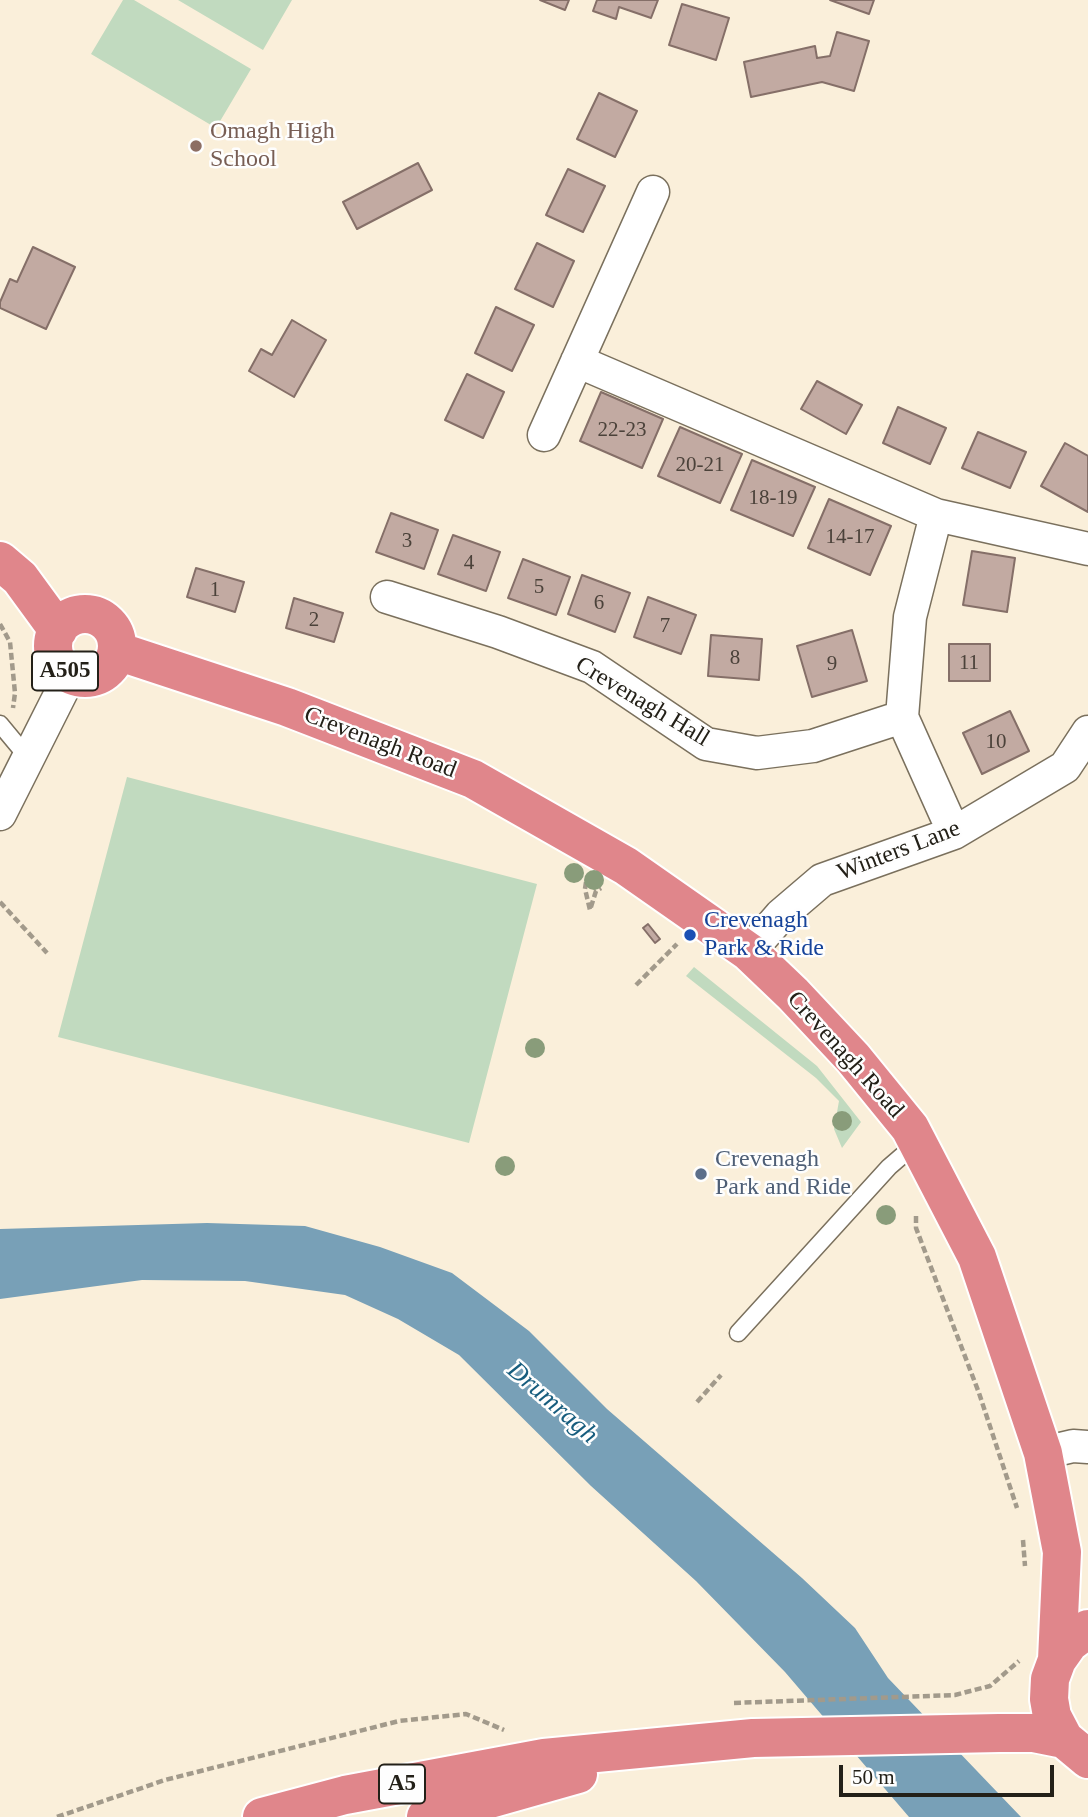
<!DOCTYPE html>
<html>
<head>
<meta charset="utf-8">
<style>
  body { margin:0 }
  #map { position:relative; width:1088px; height:1817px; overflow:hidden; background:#faefda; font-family:"Times New Roman",serif }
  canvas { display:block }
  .scale { position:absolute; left:839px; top:1765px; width:215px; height:32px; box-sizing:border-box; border:4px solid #232018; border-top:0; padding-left:9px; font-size:21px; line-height:24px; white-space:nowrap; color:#232018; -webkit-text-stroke:5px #fefefe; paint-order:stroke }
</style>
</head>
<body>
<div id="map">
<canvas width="1088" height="1817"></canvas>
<div class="scale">50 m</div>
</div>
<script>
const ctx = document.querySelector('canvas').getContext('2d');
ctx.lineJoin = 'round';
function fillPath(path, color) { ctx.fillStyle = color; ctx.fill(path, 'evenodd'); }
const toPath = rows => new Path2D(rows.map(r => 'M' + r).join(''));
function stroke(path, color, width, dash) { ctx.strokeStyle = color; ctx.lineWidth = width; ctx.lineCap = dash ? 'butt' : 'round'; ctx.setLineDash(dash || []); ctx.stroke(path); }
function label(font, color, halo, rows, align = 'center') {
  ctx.font = font + ' "Times New Roman",serif'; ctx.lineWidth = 5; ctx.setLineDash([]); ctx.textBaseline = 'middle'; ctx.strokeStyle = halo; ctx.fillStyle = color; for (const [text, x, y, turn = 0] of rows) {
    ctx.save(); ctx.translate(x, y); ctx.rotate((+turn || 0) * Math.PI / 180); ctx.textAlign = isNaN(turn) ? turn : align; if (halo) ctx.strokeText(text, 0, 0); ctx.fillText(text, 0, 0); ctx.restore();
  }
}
const green = toPath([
  [123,0,134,0,251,69,216,128,91,54],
  [178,0,292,0,263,50],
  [127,777,537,884,469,1143,58,1037],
  [694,967,817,1066,861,1122,842,1148,834,1129,839,1101,816,1078,686,976]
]);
const water = toPath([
  [207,1223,305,1226,380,1247,452,1273,529,1331,607,1409,802,1578,855,1628,888,1678,1021,1817,909,1817,785,1672,696,1581,591,1486,459,1355,398,1319,345,1295,245,1281,142,1280,0,1299,0,1229]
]);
const building = toPath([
  [540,0,569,0,565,10,540,0],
  [597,0,658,0,651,18,619,7,616,19,593,11,597,0],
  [830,0,874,0,869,14,830,0],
  [682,4,729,18,716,60,669,45,682,4],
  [837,32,869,41,854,91,822,82,751,97,744,62,815,46,817,58,830,56,837,32],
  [599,93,637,111,615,157,577,139,599,93],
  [418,163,432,190,357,229,343,202,418,163],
  [568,169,605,186,583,232,546,215,568,169],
  [537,243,574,261,553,307,515,289,537,243],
  [33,247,75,267,46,329,0,308,0,302,10,279,17,282,33,247],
  [496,307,534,325,512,371,475,353,496,307],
  [292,320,326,340,294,397,249,371,261,349,272,355,292,320],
  [467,374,504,392,483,438,445,420,467,374],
  [817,381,862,405,846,434,801,409,817,381],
  [601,392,663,419,642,468,580,441,601,392],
  [898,407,946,428,930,464,883,443,898,407],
  [680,427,742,454,720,503,658,476,680,427],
  [978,432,1026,452,1010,488,962,468,978,432],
  [1065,443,1088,456,1088,512,1041,486,1065,443],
  [752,460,815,487,793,536,731,510,752,460],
  [829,499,891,526,870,575,808,548,829,499],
  [391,513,438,530,424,569,376,552,391,513],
  [453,535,500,552,486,591,438,574,453,535],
  [972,551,1015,558,1007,612,963,605,972,551],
  [523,559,570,577,556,615,508,598,523,559],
  [196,568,244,582,235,612,187,597,196,568],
  [582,575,630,593,615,632,568,614,582,575],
  [648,597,696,615,681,654,634,637,648,597],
  [294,598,343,613,334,642,286,628,294,598],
  [852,630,867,681,812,697,797,646,852,630],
  [711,635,762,639,759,680,708,676,711,635],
  [949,644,990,644,990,681,949,681,949,644],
  [1010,711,1029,751,982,774,963,733,1010,711],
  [648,924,660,939,655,943,643,928,648,924]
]);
const path = toPath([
  [0,624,10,642,15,693,13,708],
  [586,882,585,889,590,910,596,891,601,888],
  [0,902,47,953],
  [636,985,677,944],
  [916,1216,916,1228,979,1393,1017,1508],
  [697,1402,721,1375],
  [1023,1540,1025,1566],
  [734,1703,955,1695,990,1686,1019,1661],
  [57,1817,165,1780,399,1721,466,1714,504,1730]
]);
const service = toPath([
  [0,724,29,759],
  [738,1333,889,1167,918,1142]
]);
const minor = toPath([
  [577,361,936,515,1088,549],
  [544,435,653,192],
  [936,515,910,617,902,717,954,833],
  [387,597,498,632,592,667,706,744,757,753,813,746,902,717],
  [0,814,70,675],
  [749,952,781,915,822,880,954,833,1065,767,1088,732],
  [1043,1453,1073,1446,1088,1447]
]);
const trunk = toPath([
  [0,561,20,578,58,630],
  '53 646a32 32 0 1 1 64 0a32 32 0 1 1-64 0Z',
  [117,651,287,707,473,779,626,866,749,952,793,994,853,1058,910,1128,977,1257,1043,1453,1062,1552,1057,1660],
  [1088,1629,1069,1643,1057,1660,1050,1679,1049,1699,1052,1716,1064,1739,1088,1759],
  [262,1817,345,1795,544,1758,753,1738,999,1733,1034,1733,1064,1739],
  [426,1817,578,1774]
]);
const trees = [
  [574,873],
  [594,880],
  [535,1048],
  [842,1121],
  [505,1166],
  [886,1215]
];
const markers = [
  [196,146,7,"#8d6e63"],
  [690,935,7,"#1a4fb4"],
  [701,1174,7,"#5c6f8a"]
];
const numberNames = [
  ["22-23",622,430],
  ["20-21",700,465],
  ["18-19",773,498],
  ["14-17",850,537],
  ["3",407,541],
  ["4",469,563],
  ["5",539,587],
  ["1",215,590],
  ["6",599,603],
  ["2",314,620],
  ["7",665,626],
  ["8",735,658],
  ["11",969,663],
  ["9",832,664],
  ["10",996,742]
];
const shields = [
  [65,671,66],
  [402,1784,46]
];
const shieldNames = [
  ["A505",65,671],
  ["A5",402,1784]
];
const educationNames = [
  ["Omagh High",210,132],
  ["School",210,160]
];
const streetNames = [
  ["Crevenagh Hall",642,702,31],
  ["Crevenagh Road",380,743,21],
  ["Winters Lane",899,851,-21],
  ["Crevenagh Road",845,1055,48]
];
const transitNames = [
  ["Crevenagh",704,921],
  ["Park & Ride",704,949]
];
const serviceNames = [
  ["Crevenagh",715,1160],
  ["Park and Ride",715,1188]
];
const waterNames = [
  ["Drumragh",552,1403,41]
];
fillPath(green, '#c1dabf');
fillPath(water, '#78a0b7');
fillPath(building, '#c2aaa2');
stroke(building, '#856f68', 2);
stroke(service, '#7a705d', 19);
stroke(minor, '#7a705d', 35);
stroke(trunk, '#fff', 42);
stroke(path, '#a29a8b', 4.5, [7, 3.5]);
stroke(service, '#fff', 16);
stroke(minor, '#fff', 32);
stroke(trunk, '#e0868b', 38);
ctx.fillStyle = '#899c7a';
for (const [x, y] of trees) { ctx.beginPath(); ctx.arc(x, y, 10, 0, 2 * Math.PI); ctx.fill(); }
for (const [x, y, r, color] of markers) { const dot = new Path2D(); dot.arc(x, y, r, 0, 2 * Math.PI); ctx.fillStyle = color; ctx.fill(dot); stroke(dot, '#fefefe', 2.5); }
label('21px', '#4b423a', null, numberNames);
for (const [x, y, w] of shields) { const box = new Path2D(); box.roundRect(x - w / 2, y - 19.5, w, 39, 5); ctx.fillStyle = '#fefefe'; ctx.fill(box); stroke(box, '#232018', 2); }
label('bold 23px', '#232018', null, shieldNames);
label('24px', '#785e54', '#fefefe', educationNames, 'left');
label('24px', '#232018', '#fefefe', streetNames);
label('24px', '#164399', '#fefefe', transitNames, 'left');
label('24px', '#4e5e75', '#fefefe', serviceNames, 'left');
label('italic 26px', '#175d7e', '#fefefe', waterNames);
</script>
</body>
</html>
